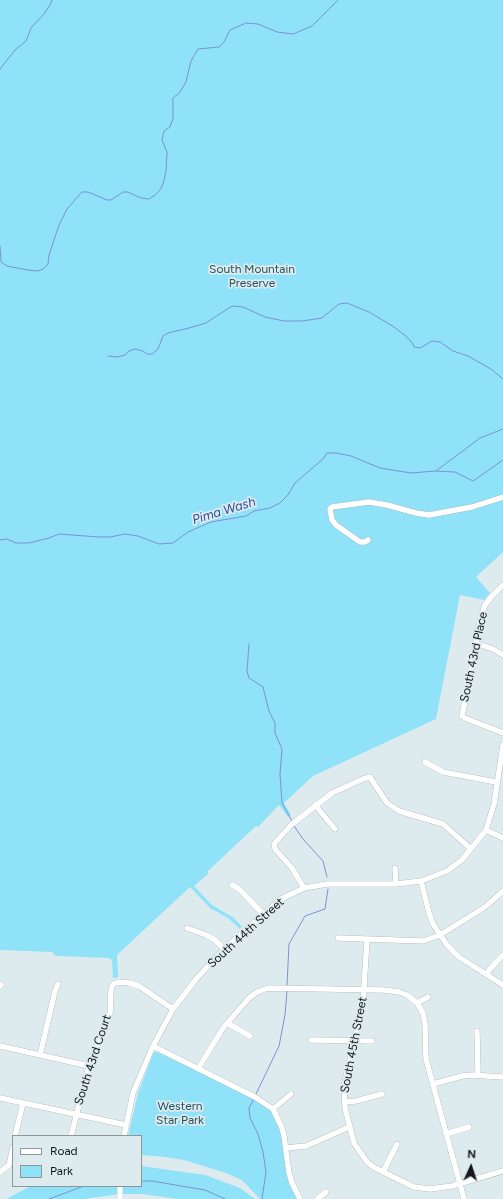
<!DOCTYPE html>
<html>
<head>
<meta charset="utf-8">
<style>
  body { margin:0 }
  #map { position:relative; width:503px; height:1199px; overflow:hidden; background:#deebee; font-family:Figtree,sans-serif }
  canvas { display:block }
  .legend { position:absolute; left:12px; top:1135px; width:130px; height:52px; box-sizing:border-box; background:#deebee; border:1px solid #8d9699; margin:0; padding:5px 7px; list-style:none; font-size:12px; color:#131719 }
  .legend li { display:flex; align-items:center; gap:8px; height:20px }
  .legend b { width:20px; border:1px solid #8d9699 }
  .north { position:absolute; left:451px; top:1147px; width:40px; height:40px; -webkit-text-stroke:3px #deebee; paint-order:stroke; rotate:3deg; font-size:11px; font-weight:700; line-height:16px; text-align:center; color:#131719 }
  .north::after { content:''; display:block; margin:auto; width:14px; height:18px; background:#131719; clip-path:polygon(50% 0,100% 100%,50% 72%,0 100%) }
</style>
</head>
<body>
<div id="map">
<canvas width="503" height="1199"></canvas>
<ul class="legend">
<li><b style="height:5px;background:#fff"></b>Road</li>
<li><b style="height:11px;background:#90e2f8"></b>Park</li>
</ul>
<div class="north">N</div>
</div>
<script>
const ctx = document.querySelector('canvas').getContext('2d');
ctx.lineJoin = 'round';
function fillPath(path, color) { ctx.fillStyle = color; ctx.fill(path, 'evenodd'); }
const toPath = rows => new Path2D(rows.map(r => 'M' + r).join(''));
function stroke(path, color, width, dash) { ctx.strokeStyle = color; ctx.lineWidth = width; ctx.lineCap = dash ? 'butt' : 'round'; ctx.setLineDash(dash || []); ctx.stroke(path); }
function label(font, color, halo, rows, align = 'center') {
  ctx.font = font + ' Figtree,sans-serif'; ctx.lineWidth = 3.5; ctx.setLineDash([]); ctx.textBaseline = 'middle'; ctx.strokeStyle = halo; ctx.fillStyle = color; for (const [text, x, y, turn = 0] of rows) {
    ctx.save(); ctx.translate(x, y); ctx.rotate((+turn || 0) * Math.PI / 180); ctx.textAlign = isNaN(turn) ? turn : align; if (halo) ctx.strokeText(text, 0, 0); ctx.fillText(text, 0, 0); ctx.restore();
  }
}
const green = toPath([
  [0,0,503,0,503,552,476,577,490,593,484,600,460,595,436,719,313,776,284,803,291,815,288,817,279,805,258,827,256,826,208,871,208,874,194,886,212,905,234,918,242,927,240,929,228,918,210,908,190,887,117,955,118,977,113,978,112,960,109,958,56,956,52,952,0,950],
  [154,1052,157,1052,197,1071,254,1099,271,1111,280,1129,287,1175,290,1185,297,1199,260,1199,242,1180,226,1173,184,1160,165,1157,141,1155,141,1136,128,1136,138,1093],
  [141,1166,205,1175,240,1188,255,1199,178,1199,142,1194,120,1194,84,1199,6,1199,31,1186,141,1186]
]);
const stream = toPath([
  [0,69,15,50,26,41,31,28,44,14,50,5,52,0],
  [0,246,1,262,7,266,28,270,38,271,43,269,48,264,49,255,59,225,67,209,82,192,88,192,107,200,111,200,123,192,128,192,141,198,149,199,155,195,160,190,163,184,166,171,167,152,162,140,164,131,170,127,173,118,173,98,180,92,186,82,191,61,198,49,219,47,224,42,230,30,246,23,258,24,277,32,293,34,312,26,338,0],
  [108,356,117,357,125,355,129,351,135,349,143,351,147,354,152,354,158,349,163,336,168,333,189,328,206,323,232,306,243,307,265,317,284,321,302,321,322,318,339,304,347,303,369,312,394,327,407,337,413,344,414,347,420,348,432,341,440,342,453,351,468,356,491,369,503,379],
  [436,471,480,438,503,429],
  [0,540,7,539,16,543,29,543,49,538,59,534,99,537,110,537,125,534,138,536,159,544,173,543,188,532,211,522,246,516,254,511,270,508,280,503,288,495,295,483,323,459,327,453,336,453,351,456,380,468,411,473,435,471,455,472,473,481,503,460],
  [249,644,247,671,249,678,263,687,269,711,275,723,275,733,282,749,280,774,282,803,292,821],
  [294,826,303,839,323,861,327,877],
  [287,986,289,944,305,916,325,909,328,889],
  [256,1094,279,1046,285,1015,287,991],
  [254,1099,249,1108,250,1118,258,1134,263,1152,266,1172,262,1199],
  [141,1181,152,1181,205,1190,225,1199],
  [49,1199,84,1186]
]);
const minor = toPath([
  [368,540,365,542,360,542,336,525,332,520,330,509,332,507,369,502,387,505,416,513,429,515,472,507,503,497],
  [503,585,492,596,485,605,481,617,462,716,467,719,503,733],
  [475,643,493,649,503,655],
  [425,762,443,772,496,782],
  [315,805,335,829],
  [486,830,503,838],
  [395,868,396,884],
  [421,881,429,913,433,924,447,945,459,957,503,985],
  [232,885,239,889,264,915],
  [304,888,292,868,275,849,274,844,291,825,332,793,363,779,370,777,387,803,399,811,443,824,471,849],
  [187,928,206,935,215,940,224,949],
  [338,938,423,941,440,935,485,907,503,891],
  [367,939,363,1003,344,1086,345,1108,354,1143,367,1162,375,1168,414,1187,430,1189,452,1186,503,1171],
  [487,975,489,970,503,955],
  [0,986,1,985],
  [417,1003,428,997],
  [227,1023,250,1036],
  [477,1031,478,1075],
  [311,1040,372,1041],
  [0,1046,89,1066],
  [153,1046,255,1097,273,1109,282,1128,284,1136,289,1173,292,1183,300,1199],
  [40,1055,55,991,58,984],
  [198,1069,223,1028,249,998,257,992,268,988,383,990,399,992,407,995,417,1003,423,1013,425,1023,426,1059,464,1199],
  [433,1084,462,1076,472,1075,503,1077],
  [0,1098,126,1125],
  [344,1102,356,1101,382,1094],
  [273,1109,291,1094],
  [446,1134,469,1127],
  [15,1136,23,1103],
  [71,1136,89,1066,110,1014,111,990,113,984,119,982,129,983,139,986,173,1009],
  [124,1136,133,1093,153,1046,173,1009,197,978,224,949,281,899,304,888,327,884,396,884,421,881,447,871,462,860,486,830,494,804,503,745],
  [286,1148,306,1146,349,1127],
  [0,1172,9,1165,13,1147],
  [383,1172,397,1144],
  [120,1186,120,1199],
  [317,1199,326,1192]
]);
const parkNames = [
  ["South Mountain",252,269],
  ["Preserve",252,283],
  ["Western",180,1106],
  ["Star Park",180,1120]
];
const streetNames = [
  ["South 43rd Place",474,657,-78],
  ["South 44th Street",246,933,-42],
  ["South 45th Street",354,1045,-79],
  ["South 43rd Court",93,1060,-72]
];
const waterNames = [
  ["Pima Wash",224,511,-17]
];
fillPath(green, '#90e2f8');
stroke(stream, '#7a93d4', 1);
stroke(minor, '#99a5a8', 6);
stroke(minor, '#fff', 5.5);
label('12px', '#26525e', '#deebee', parkNames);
label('12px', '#131719', '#deebee', streetNames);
label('italic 13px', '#334d9b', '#deebee', waterNames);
</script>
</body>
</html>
